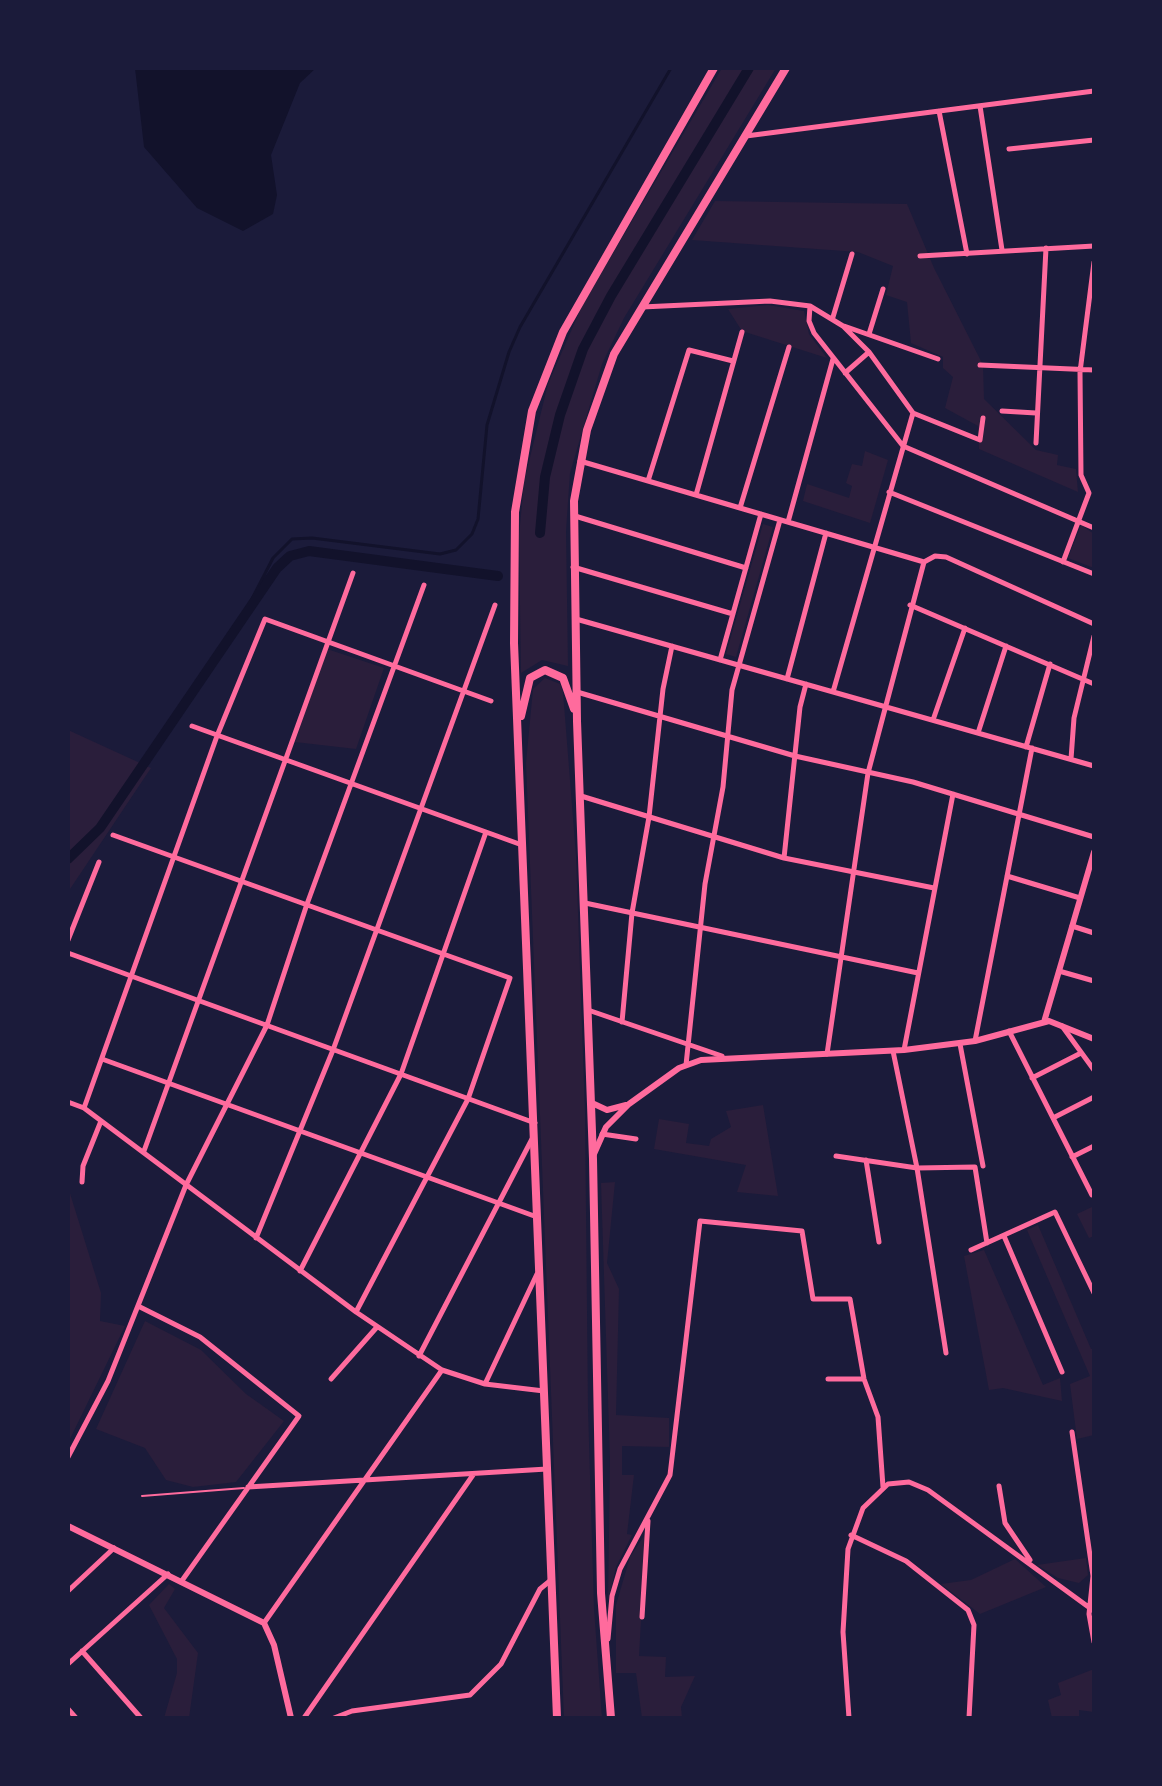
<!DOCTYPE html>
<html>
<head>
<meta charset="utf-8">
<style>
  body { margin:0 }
  #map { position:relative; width:1162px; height:1786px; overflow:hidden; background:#1b1b3a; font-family:Montserrat,sans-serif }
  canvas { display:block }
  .frame { position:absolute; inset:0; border:70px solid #1b1b3a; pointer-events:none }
</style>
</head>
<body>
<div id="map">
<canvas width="1162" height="1786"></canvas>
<div class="frame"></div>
</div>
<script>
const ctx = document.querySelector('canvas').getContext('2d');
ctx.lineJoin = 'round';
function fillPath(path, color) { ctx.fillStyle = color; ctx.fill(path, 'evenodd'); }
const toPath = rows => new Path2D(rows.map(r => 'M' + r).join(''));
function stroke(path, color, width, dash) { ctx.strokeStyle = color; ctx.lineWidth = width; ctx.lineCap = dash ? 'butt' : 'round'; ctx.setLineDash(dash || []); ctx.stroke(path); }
const green = toPath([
  [722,68,776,68,624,318,602,364,570,473,566,531,568,666,542,660,521,673,519,536,524,482,548,384,582,306],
  [715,201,907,204,934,268,983,365,984,399,1036,450,1058,455,1057,465,1076,469,1078,492,979,449,978,426,945,408,953,377,943,368,943,357,911,343,907,302,886,295,893,266,858,252,692,240],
  [768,305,804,311,809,334,827,358,742,331,728,309],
  [865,451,888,460,870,523,803,501,807,484,849,498,852,486,846,483,852,464,862,466],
  [763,524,773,527,736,657,726,654],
  [1081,525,1094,534,1094,568,1068,558],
  [327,649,384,668,356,749,295,742],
  [545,678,560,684,563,692,576,856,585,1113,588,1409,594,1609,602,1718,564,1718,526,763,533,689],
  [68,730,151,768,68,892],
  [763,1105,778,1196,737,1192,746,1165,654,1149,659,1119,689,1124,686,1143,709,1146,711,1139,731,1127,726,1111],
  [615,1182,607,1263,619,1289,616,1415,669,1418,669,1447,622,1446,622,1475,634,1475,627,1534,632,1535,616,1567,608,1602,610,1460,601,1183],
  [68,1187,101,1293,100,1321,125,1326,68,1443],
  [1094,1206,1094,1236,1089,1238,1077,1214],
  [1038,1225,1091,1349,1094,1348,1094,1435,1077,1439,1070,1384,1090,1376,1027,1230],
  [984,1250,1043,1385,1060,1378,1062,1401,1003,1388,989,1390,964,1256],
  [145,1321,201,1350,246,1394,284,1421,236,1482,193,1487,166,1480,145,1448,96,1429],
  [646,1533,639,1656,666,1657,665,1677,695,1676,681,1707,682,1718,642,1718,636,1673,616,1673,616,1605,630,1557],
  [1086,1558,1088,1575,1079,1583,1058,1578,1037,1565],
  [1015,1559,1046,1587,980,1614,941,1584,971,1580],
  [169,1584,175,1589,164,1608,198,1653,189,1718,164,1718,177,1673,177,1659,149,1605],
  [1094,1669,1094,1712,1079,1710,1079,1718,1052,1718,1048,1700,1061,1695,1058,1683]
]);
const water = toPath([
  [135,68,316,68,300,83,271,155,277,195,273,214,243,231,197,208,144,147]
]);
const stream = toPath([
  [238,626,273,558,292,539,312,538,440,554,456,550,472,534,478,519,487,425,509,352,520,327,671,68]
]);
const canal = toPath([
  [540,533,545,477,560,415,583,349,611,296,749,68],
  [68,859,100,828,277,568,290,556,309,551,498,576]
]);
const service = toPath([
  [142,1496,244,1488]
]);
const minor = toPath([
  [980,106,1002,250],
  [939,111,967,254],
  [746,136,1094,91],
  [1009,149,1094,140],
  [920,256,1094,246],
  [810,306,809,321,814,333,903,446,1094,528],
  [642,307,770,301,810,306,843,326,869,352,913,413],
  [833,317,852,254],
  [844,326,938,359],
  [869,334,883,289],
  [980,365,1094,370],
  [845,373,869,352],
  [1002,411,1036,413],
  [913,413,980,440,983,418],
  [1036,443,1046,248],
  [580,461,924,562,935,556,946,557,1094,624],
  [648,481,689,350,733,361],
  [889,492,1094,574],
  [696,495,742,332],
  [740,508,789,347],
  [575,516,746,568],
  [788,522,833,359],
  [1063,562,1089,493,1081,475,1080,372,1094,262],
  [573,567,733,614],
  [910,605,1094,684],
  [576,619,1094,766],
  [720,660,761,514],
  [787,679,826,533],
  [577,692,795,756,913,782,1094,837],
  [833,692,913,413],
  [933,720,965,628],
  [192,726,522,845],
  [978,733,1006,646],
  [1026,747,1050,664],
  [1071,759,1074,718,1094,636],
  [581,796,784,858,934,888],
  [113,835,510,978,468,1099,356,1312],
  [784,858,800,707,806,684],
  [1007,876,1080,898],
  [585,903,918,973],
  [1072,926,1094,933],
  [68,940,99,862],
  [68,953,535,1123],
  [1059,971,1094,981],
  [588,1010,722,1056],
  [622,1022,632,913,649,817,663,689,672,646],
  [1062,1026,1094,1070],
  [1009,1031,1092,1195],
  [975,1041,1032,748],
  [960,1044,983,1166],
  [904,1050,953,794],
  [893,1051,917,1168,946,1353],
  [827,1054,868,773,924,562],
  [102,1059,537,1217],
  [686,1065,705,884,723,787,732,690,780,520],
  [1032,1078,1081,1053],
  [68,1102,84,1108,356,1312,442,1370,485,1384,544,1391],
  [84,1108,217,736,265,619,491,701],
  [1053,1118,1094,1097],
  [602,1134,636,1139],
  [144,1151,353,573],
  [836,1156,917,1168,975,1167,987,1243],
  [1072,1157,1094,1146],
  [866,1160,879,1242],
  [82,1182,83,1166,101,1121],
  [1004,1236,1062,1372],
  [256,1238,333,1050,495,605],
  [971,1250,1055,1212,1094,1293],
  [300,1271,401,1074,486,832],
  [140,1307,200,1337,299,1416,181,1582],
  [419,1356,532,1139],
  [331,1379,377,1327],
  [828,1379,864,1379],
  [485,1384,537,1274],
  [1072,1432,1093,1576,1089,1614,1094,1642],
  [68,1457,108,1381,186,1185,267,1025,307,904,424,585],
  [999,1486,1005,1523,1030,1560],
  [248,1487,547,1469],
  [851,1535,906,1561,968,1610,974,1625,969,1718],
  [68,1591,114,1548],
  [642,1617,648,1521],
  [264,1623,442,1370],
  [608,1639,612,1596,620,1569,670,1475,700,1221,802,1231,813,1299,850,1299,864,1379,878,1417,883,1487],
  [82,1651,141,1718],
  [68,1664,168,1574],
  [68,1709,76,1718],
  [304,1718,473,1475],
  [334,1718,352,1711,470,1695,501,1664,540,1589,551,1580],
  [849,1718,843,1632,848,1549,863,1508,888,1484,909,1482,928,1490,1094,1611]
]);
const tertiary = toPath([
  [1044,1022,1094,852],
  [592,1103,607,1110,626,1105],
  [594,1154,606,1127,629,1104,679,1068,701,1060,904,1050,975,1041,1049,1021,1094,1039],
  [68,1526,264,1623,274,1645,291,1718]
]);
const trunk = toPath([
  [521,716,530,678,545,670,563,678,574,709],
  [557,1718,514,643,515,512,532,411,563,332,714,68],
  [611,1718,601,1593,593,1159,577,721,574,501,587,430,614,354,786,68]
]);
fillPath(green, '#2a1e3b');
fillPath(water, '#12122b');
stroke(stream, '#12122b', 3);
stroke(canal, '#12122b', 10);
stroke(service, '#ff6b9d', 2);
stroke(minor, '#ff6b9d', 5);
stroke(tertiary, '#ff6b9d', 6);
stroke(trunk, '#ff6b9d', 8);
</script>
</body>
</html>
